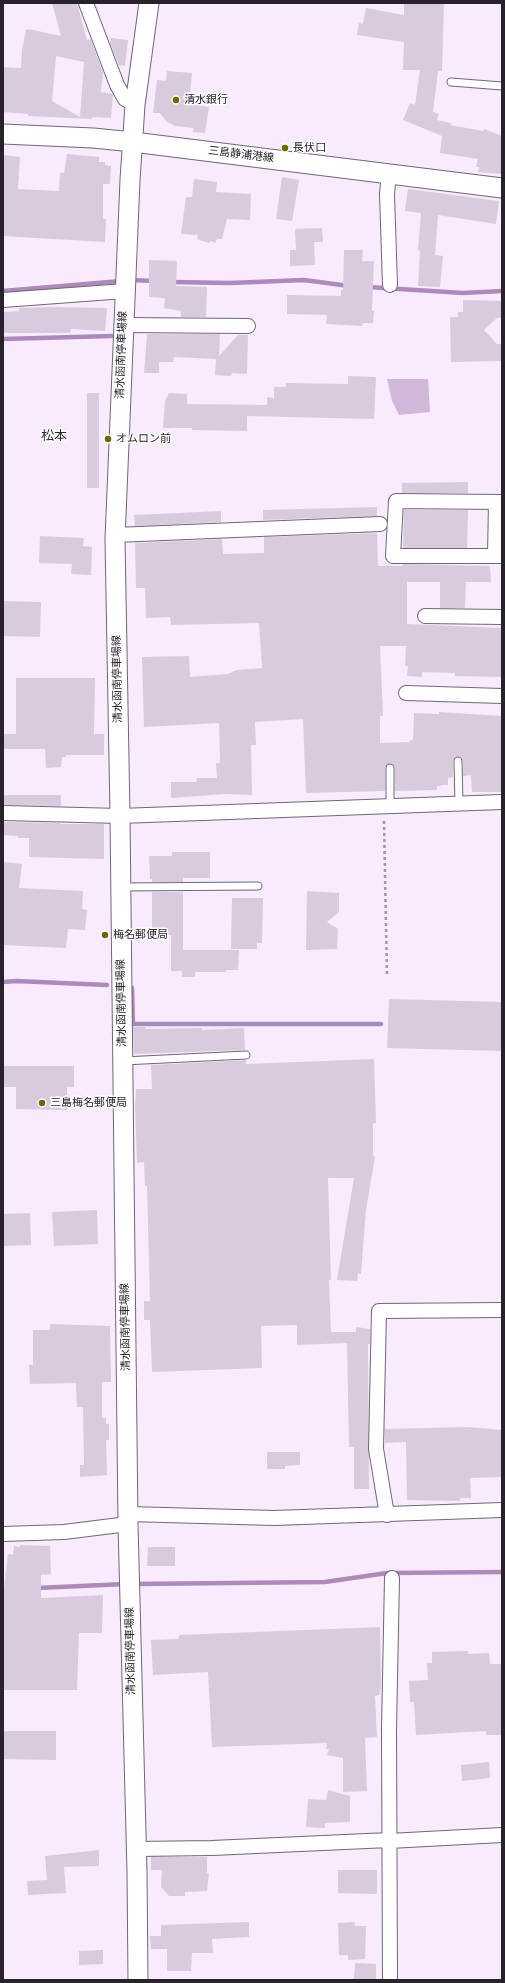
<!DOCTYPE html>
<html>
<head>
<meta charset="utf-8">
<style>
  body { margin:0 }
  #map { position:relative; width:505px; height:1983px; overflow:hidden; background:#f9ebfe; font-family:"Titillium Web",sans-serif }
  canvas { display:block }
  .frame { position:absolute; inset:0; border:4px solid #28232a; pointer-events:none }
</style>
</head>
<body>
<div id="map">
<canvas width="505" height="1983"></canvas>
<div class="frame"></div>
</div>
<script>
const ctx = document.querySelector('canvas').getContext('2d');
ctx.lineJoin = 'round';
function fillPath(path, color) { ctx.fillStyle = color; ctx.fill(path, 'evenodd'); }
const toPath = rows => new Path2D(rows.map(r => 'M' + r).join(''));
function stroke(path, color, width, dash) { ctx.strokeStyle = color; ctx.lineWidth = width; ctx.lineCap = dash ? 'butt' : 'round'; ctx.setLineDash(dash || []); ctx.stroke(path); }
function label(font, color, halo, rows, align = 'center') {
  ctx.font = font + ' "Titillium Web","Noto Sans JP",sans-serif'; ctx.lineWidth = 3; ctx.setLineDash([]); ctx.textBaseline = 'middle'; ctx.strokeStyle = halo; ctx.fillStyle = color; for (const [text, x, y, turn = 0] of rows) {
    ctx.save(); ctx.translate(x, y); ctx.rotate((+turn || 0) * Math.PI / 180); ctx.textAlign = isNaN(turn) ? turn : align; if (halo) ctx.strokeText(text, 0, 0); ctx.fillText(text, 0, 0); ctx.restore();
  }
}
const green = toPath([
  [387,379,428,379,430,412,399,415,392,401]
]);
const stream = toPath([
  [131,280,155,281],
  [171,282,230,283,304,280,349,286],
  [368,287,463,293,502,291],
  [3,291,121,281],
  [3,339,112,336],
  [3,982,16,981,107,985],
  [132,988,133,1024,381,1024],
  [134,1584,325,1582,387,1573,502,1572],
  [37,1588,125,1584]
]);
const building = toPath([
  [52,3,77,3,87,40,91,40,103,73,101,92,113,94,111,118,92,117,92,119,28,116,28,114,3,112,3,67,21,68,22,50,26,30,28,29,61,36],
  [56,56,84,62,80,117,52,101],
  [404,3,444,3,442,71,438,71,433,112,439,114,437,120,451,123,450,125,483,131,484,129,502,136,502,174,478,172,479,167,476,167,478,159,440,153,442,136,403,120,410,103,415,105,420,70,403,70,404,42,357,35,359,23,363,24,366,8,404,15],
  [111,38,128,40,125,66,119,65,110,43],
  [167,71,192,73,189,104,209,107,205,133,193,132,194,128,175,126,166,121,160,113,153,113,157,80,166,81],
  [67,154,99,157,99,162,105,162,105,165,111,166,110,184,103,184,103,219,106,219,105,242,3,236,3,155,20,157,18,189,59,191,60,173,64,173],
  [282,177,299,180,292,221,276,219],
  [194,179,217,182,216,192,251,194,250,220,227,219,222,239,217,239,215,243,211,241,209,243,197,239,198,235,181,234,186,197,192,197],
  [408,189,499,201,496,224,438,215,435,255,443,256,440,287,418,286,420,251,418,250,421,213,405,211],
  [322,228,323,242,314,242,315,265,290,266,290,250,296,250,295,229],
  [344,250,363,250,362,261,374,261,372,311,374,311,373,323,363,323,362,326,326,324,327,315,287,314,287,295,341,296,341,290,343,290],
  [149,260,177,261,176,286,207,287,206,317,181,317,181,311,164,308,165,298,149,297],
  [463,300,502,301,502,318,497,318,484,330,497,344,502,344,502,361,451,362,450,317,458,317,458,312,463,312],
  [53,307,107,308,105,331,71,329,70,333,3,333,3,312,19,311,19,308],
  [147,334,220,334,219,356,238,335,248,335,247,374,232,373,231,376,215,375,216,359,174,357,173,362,159,362,159,373,144,373],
  [348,376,376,377,374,419,247,416,247,431,192,430,192,428,163,428,165,401,169,393,187,394,187,404,267,405,267,397,274,398,274,387,286,387,286,383,348,384],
  [87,393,99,393,99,488,87,488],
  [468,482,468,493,402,493,402,483],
  [377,507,377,516,263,520,263,510],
  [404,510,468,510,467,548,403,548],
  [221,511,221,522,135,526,134,515],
  [377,533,378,566,403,566,403,564,490,566,491,582,466,582,465,608,440,608,440,582,407,582,407,624,502,628,502,677,455,676,455,673,422,672,422,677,407,676,408,666,405,666,406,646,380,646,383,716,380,716,380,743,410,742,410,740,413,740,414,713,439,714,439,712,502,716,502,792,472,792,471,775,463,776,463,760,458,756,455,757,453,761,453,777,448,778,448,785,441,785,441,786,437,786,437,790,395,791,395,768,393,764,390,763,385,768,385,791,306,793,303,719,255,722,256,745,251,745,252,795,224,794,171,798,171,782,196,782,197,778,217,778,216,763,220,763,219,723,144,727,142,657,189,656,190,677,228,674,237,670,262,668,259,623,171,625,170,617,146,618,145,588,136,588,135,543,222,539,223,554,264,553,264,537],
  [40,536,84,538,83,546,92,547,91,575,71,574,72,564,39,563],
  [3,601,41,602,40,637,3,636],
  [16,678,95,678,94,734,104,734,104,755,66,755,66,757,62,757,61,767,46,768,45,749,3,749,3,734,16,734],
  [3,795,61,795,61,806,3,805],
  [3,822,60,823,60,824,104,824,104,859,29,857,29,838,18,838,18,836,3,835],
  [172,852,210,852,210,878,183,878,183,882,152,882,152,879,150,879,149,856,172,856],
  [3,862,22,864,19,888,83,891,82,909,87,910,85,930,68,929,66,948,3,945],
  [307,891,339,893,339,912,327,922,338,929,337,949,306,950],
  [152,892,183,892,183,950,239,950,238,970,226,970,226,972,195,972,195,977,182,977,182,971,171,971,171,935,152,935],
  [232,898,263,898,262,943,257,943,257,949,231,949],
  [389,999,502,1002,502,1051,387,1048],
  [133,1027,146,1027,145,1029,202,1028,202,1030,244,1028,245,1050,134,1054],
  [374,1059,376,1123,373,1123,373,1156,375,1157,366,1210,361,1274,358,1273,357,1281,337,1280,354,1178,328,1178,331,1280,329,1280,331,1332,356,1332,356,1327,370,1329,370,1344,368,1344,369,1489,354,1489,354,1447,349,1447,347,1343,297,1345,297,1325,261,1326,262,1368,152,1372,150,1320,144,1320,144,1301,150,1301,147,1186,145,1186,144,1162,137,1163,135,1107,136,1089,152,1089,151,1065,246,1060,246,1064],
  [3,1066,74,1066,74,1087,67,1087,67,1110,16,1109,16,1087,3,1087],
  [97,1210,98,1244,54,1246,52,1212],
  [30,1213,31,1245,3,1246,3,1214],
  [50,1324,110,1326,111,1382,102,1382,102,1418,106,1418,106,1424,109,1424,109,1440,106,1440,107,1475,80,1477,80,1465,84,1465,83,1407,77,1407,76,1383,30,1384,29,1365,33,1365,33,1330,50,1330],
  [469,1427,502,1430,502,1477,470,1478,471,1498,460,1498,460,1501,407,1500,406,1442,385,1443,385,1429],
  [267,1452,300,1452,300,1465,285,1466,285,1469,267,1469],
  [20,1545,50,1546,51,1574,41,1575,41,1598,103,1595,102,1633,79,1633,77,1690,3,1690,3,1598,8,1554,13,1555,14,1546,20,1547],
  [148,1547,175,1547,175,1566,147,1566],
  [380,1627,381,1689,380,1689,380,1695,375,1696,377,1737,365,1738,367,1791,343,1792,343,1758,327,1755,329,1749,326,1749,327,1743,212,1747,208,1672,153,1675,151,1640,178,1639,180,1635],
  [468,1651,468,1654,489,1653,490,1664,502,1664,502,1735,486,1735,486,1731,416,1735,414,1702,410,1702,409,1681,428,1680,427,1663,432,1663,432,1652],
  [3,1731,56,1731,56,1760,3,1759],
  [489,1762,490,1778,462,1781,461,1765],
  [328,1790,350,1796,350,1822,325,1823,325,1828,306,1827,308,1799,326,1800],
  [99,1850,99,1866,64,1867,66,1893,28,1895,27,1881,47,1880,45,1856],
  [151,1857,207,1857,207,1873,209,1873,207,1891,185,1892,185,1896,169,1896,161,1887,162,1870,151,1870],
  [338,1870,377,1870,377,1894,338,1893],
  [249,1922,249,1937,212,1939,213,1953,192,1953,191,1971,167,1971,167,1949,151,1949,150,1936,161,1936,161,1925],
  [354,1922,355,1926,366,1926,365,1959,348,1960,348,1955,339,1955,338,1923],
  [103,1950,103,1964,79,1965,79,1951],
  [355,1963,376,1964,376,1980,354,1980]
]);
const path = toPath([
  [384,821,387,977]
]);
const service = toPath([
  [451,82,502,86],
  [458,761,459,804],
  [390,768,390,806],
  [121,887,258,886],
  [123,1061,246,1055]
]);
const minor = toPath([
  [86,3,117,85,125,99,135,105],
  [389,173,387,194,390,285],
  [3,300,125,291],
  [123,325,248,326],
  [502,502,396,501,393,556,502,556],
  [115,535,380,524],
  [495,556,496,502],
  [425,616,502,617],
  [406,693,502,696],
  [3,813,120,816,502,802],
  [128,1514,274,1518,502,1510],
  [387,1515,376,1449,379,1311,502,1310],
  [3,1534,64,1532,128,1524],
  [389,1841,502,1835],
  [136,1849,212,1848,389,1840],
  [390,1980,389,1729,392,1578]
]);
const secondary = toPath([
  [3,134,93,138,133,142,502,188],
  [138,1980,137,1872,128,1524,120,816,115,539,130,180,135,105,149,3]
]);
const markers = [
  [176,100,4,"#6d6800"],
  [285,148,4,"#6d6800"],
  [108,439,4,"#6d6800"],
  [105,935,4,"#6d6800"],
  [42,1103,4,"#6d6800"]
];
const poiNames = [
  ["清水銀行",184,100],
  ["長伏口",293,148],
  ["オムロン前",116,439],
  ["梅名郵便局",113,935],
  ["三島梅名郵便局",50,1103]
];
const streetNames = [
  ["三島静浦港線",241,155,7],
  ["清水函南停車場線",122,355,-88],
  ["清水函南停車場線",118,679,-91],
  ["清水函南停車場線",122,1003,-91],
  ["清水函南停車場線",126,1327,-91],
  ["清水函南停車場線",131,1651,-91]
];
const quarterNames = [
  ["松本",54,437]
];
fillPath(green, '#d1b8db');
stroke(stream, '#ad89bc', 4.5);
fillPath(building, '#d8cbdd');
stroke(service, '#716576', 9);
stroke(minor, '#716576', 16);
stroke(secondary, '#716576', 21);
stroke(path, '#9f95a3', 2.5, [3, 3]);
stroke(service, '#fff', 7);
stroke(minor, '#fff', 14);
stroke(secondary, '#fff', 19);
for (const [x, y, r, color] of markers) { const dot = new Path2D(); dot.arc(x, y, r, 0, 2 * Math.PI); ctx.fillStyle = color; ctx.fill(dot); stroke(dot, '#fff', 1.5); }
label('11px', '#28232a', '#fff', poiNames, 'left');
label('11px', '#28232a', '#fff', streetNames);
label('13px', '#312635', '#fff', quarterNames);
</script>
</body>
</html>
